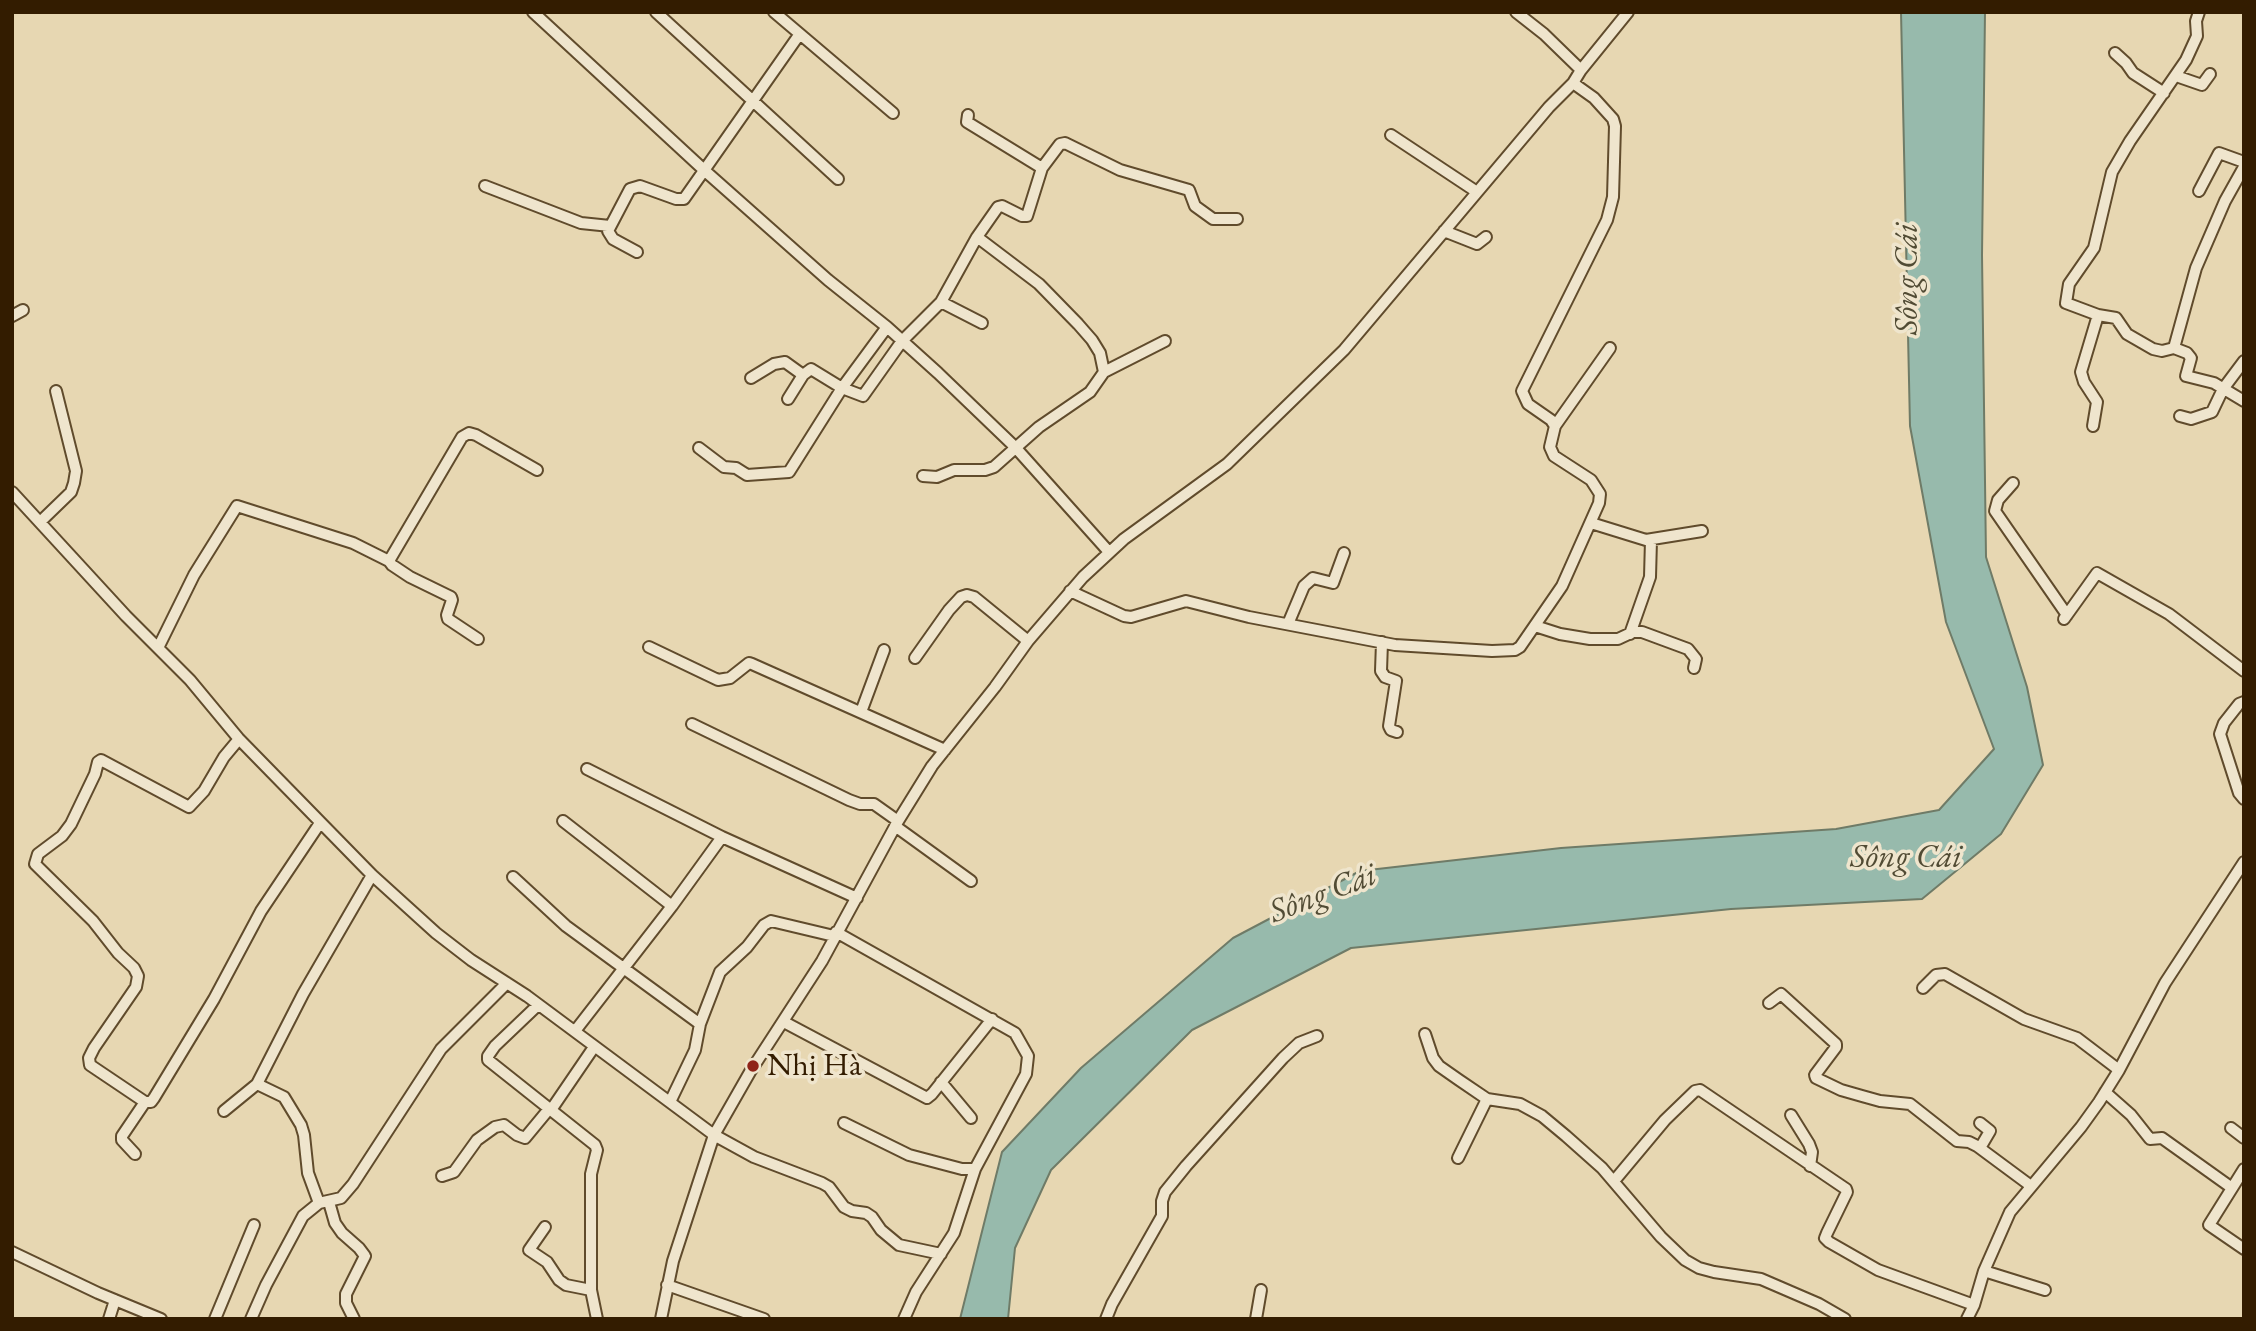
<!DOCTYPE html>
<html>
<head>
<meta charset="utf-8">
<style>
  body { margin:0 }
  #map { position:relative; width:2256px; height:1331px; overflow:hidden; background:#e7d7b2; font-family:"EB Garamond",serif }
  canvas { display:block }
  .frame { position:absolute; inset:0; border:14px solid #331c00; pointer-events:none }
</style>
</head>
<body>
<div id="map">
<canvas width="2256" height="1331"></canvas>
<div class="frame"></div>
</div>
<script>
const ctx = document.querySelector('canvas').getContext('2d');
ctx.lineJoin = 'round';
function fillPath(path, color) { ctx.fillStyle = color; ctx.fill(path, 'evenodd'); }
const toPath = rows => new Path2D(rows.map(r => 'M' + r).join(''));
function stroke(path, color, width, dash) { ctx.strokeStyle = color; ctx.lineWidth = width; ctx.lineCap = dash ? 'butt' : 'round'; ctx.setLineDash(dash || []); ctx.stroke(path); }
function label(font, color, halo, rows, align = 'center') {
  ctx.font = font + ' "EB Garamond",serif'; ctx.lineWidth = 7; ctx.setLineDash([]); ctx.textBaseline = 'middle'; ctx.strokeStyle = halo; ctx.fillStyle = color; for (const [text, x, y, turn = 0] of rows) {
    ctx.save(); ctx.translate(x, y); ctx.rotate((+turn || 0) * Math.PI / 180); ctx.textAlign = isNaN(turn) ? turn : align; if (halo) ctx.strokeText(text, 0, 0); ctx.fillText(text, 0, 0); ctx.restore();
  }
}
const water = toPath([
  [1901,12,1985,12,1982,255,1986,557,2027,687,2043,765,2001,834,1922,899,1731,909,1351,948,1192,1030,1051,1170,1015,1248,1008,1319,960,1319,1002,1152,1081,1068,1233,938,1360,871,1561,848,1836,829,1939,810,1994,749,1946,622,1910,426,1901,12]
]);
const street = toPath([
  [533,12,704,170,828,280,887,327,938,373,1015,447,1109,552],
  [656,12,838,179],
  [774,12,893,113],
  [1516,12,1544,34,1581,70],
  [2115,53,2126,63,2133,73,2164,93],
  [2176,76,2202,85,2210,74],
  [968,115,967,122,1042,168],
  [1391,135,1477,192],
  [485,186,581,223,610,226],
  [2199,191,2219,153,2244,162],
  [1444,231,1477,244,1486,237],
  [637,252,613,239,608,231,630,189,640,186,676,199,684,199,799,35],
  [941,302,977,237,998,207,1002,206,1022,216,1027,216,1042,168,1060,144,1065,143,1120,170,1189,190,1195,206,1213,219,1237,219],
  [2098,315,2066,303,2069,284,2094,248,2112,172,2130,141,2186,60,2197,36,2196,21,2199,12],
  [12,316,23,310],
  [2174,348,2196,268,2225,201,2244,167],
  [1104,372,1165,341],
  [751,378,774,364,785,362,803,375],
  [788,399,803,375,811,369,842,388,887,327],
  [2180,416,2191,419,2212,412,2223,389,2244,361],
  [1555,426,1610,348],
  [2093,426,2097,402,2084,382,2081,372,2098,315,2116,318,2127,334,2153,349,2162,351,2174,348,2187,353,2191,358,2186,376,2214,383,2244,401],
  [699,448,724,467,736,468,747,475,789,472,842,388,863,396,902,341,941,302,982,323],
  [923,476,937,477,954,470,985,470,994,467,1039,427,1090,392,1104,372,1100,353,1092,340,1078,324,1039,284,977,237],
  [2013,483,1998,500,1995,511,2067,615],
  [12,492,126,616,190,680,239,739,372,875,436,933,471,960,527,996,714,1135,754,1157,822,1183,829,1187,844,1207,852,1211,866,1213,872,1217,881,1230,899,1245,941,1254],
  [40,522,71,492,74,483,76,471,56,391],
  [1591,523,1646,540,1702,531],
  [389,561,392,565,410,577,451,597,452,600,447,615,448,619,478,639],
  [1070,591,1124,616,1131,617,1186,601,1249,617,1395,645,1492,651,1515,650,1520,647,1562,586,1599,503,1600,494,1591,480,1554,456,1550,447,1555,426,1551,420,1528,404,1522,391,1607,220,1613,197,1615,126,1613,119,1594,98,1573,83],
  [2064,619,2097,573,2169,614,2244,671],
  [1288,624,1304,586,1313,578,1333,583,1344,553],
  [1535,626,1560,634,1590,639,1618,639,1633,632,1642,632,1688,649,1696,659,1694,668],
  [1630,634,1650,577,1651,540],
  [1382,642,1381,671,1385,677,1396,681,1389,726,1391,730,1397,732],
  [649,647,718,680,730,678,749,663,752,664,945,750],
  [158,648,194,575,237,506,353,543,389,561,462,437,469,433,476,435,537,470],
  [915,658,949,610,961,597,967,595,974,597,1028,641],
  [2244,702,2239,704,2224,723,2220,734,2239,793,2244,799],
  [861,712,884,650],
  [692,724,849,800,860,804,874,804,898,821],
  [239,739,224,757,204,791,189,807,101,760,98,762,95,774,71,824,62,836,38,854,35,864,93,921,118,953,134,968,138,976,136,987,94,1048,89,1058,90,1065,145,1102,151,1102,154,1098,214,999,261,911,320,823],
  [587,769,722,837,857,898],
  [563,821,672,906],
  [895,826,971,881],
  [513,877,566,926,700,1024],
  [836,932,1015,1033,1028,1056,1026,1074,975,1169,954,1233,916,1292,904,1319],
  [1923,988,1936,975,1945,974,2024,1019,2077,1038,2119,1070],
  [1769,1003,1781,994,1836,1044,1836,1047,1815,1075,1816,1078,1841,1090,1862,1096,1880,1101,1910,1104,1957,1141,1969,1142,1977,1146,2031,1186],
  [538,1005,495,1046,488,1056,488,1060,595,1145,597,1150,591,1174,591,1290,597,1319],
  [784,1022,927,1098,932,1094,992,1019],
  [575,1031,672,906,722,837],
  [1425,1034,1433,1058,1439,1066,1459,1080,1487,1099,1520,1104,1542,1116,1566,1136,1602,1168,1661,1237,1685,1260,1699,1268,1714,1272,1761,1279,1819,1304,1845,1319],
  [941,1082,971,1118],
  [257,1084,303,994,372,875],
  [2105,1092,2131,1115,2150,1139,2162,1138,2232,1188],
  [670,1102,695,1050,700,1024,720,972,747,947,764,925,771,921,834,936],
  [551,1110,594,1047],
  [224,1111,257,1084,284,1097,301,1125,304,1135,308,1173,319,1203],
  [1791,1115,1809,1144,1812,1152,1810,1166],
  [844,1123,909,1155,962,1169,975,1169],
  [1980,1123,1990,1131,1980,1148],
  [2231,1128,2244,1138],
  [135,1154,122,1140,122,1136,145,1102],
  [1458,1158,1487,1099],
  [2244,1169,2209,1225,2244,1249],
  [442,1176,454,1172,477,1140,495,1127,504,1125,517,1135,525,1138,549,1109],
  [1614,1181,1665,1120,1695,1091,1700,1090,1846,1189,1847,1192,1827,1233,1825,1238,1829,1242,1878,1270,1974,1305],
  [329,1202,335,1223,342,1233,359,1248,365,1256,346,1294,346,1303,354,1319],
  [545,1227,529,1250,547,1262,559,1280,566,1285,591,1290],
  [12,1252,98,1293,161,1319],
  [1984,1271,2045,1290],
  [667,1285,764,1319],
  [109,1319,115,1300],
  [215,1319,254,1225],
  [251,1319,266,1285,303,1216,319,1203,341,1198,353,1184,441,1049,507,983],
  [661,1319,673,1261,714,1135,750,1072,822,961,898,821,932,766,995,687,1028,641,1083,577,1124,539,1227,464,1344,350,1549,107,1573,83,1581,70,1628,12],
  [1106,1319,1112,1304,1162,1216,1162,1201,1165,1192,1186,1166,1283,1058,1299,1043,1317,1036],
  [1256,1319,1261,1290],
  [1967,1319,1974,1305,1984,1271,2010,1212,2081,1127,2099,1102,2119,1070,2165,983,2244,862]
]);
const markers = [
  [753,1066,7,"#8f2418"]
];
const poiNames = [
  ["Nhị Hà",767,1066]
];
const waterNames = [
  ["Sông Cái",1908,279,-90],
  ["Sông Cái",1906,858],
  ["Sông Cái",1323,894,-21]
];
fillPath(water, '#97baac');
stroke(water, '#6f7b67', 2);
stroke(street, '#604b2c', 14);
stroke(street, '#efe5cd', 10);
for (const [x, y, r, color] of markers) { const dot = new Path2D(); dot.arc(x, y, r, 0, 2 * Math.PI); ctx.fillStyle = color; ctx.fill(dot); stroke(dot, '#efe5cd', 2.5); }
label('32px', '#331c00', '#efe5cd', poiNames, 'left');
label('italic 33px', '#514b34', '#efe5cd', waterNames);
</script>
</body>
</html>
